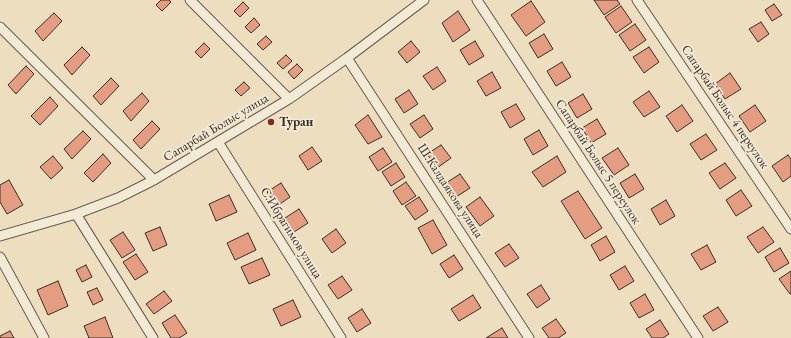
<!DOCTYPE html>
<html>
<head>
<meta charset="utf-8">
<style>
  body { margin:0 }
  canvas { display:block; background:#eddec0 }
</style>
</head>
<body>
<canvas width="791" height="338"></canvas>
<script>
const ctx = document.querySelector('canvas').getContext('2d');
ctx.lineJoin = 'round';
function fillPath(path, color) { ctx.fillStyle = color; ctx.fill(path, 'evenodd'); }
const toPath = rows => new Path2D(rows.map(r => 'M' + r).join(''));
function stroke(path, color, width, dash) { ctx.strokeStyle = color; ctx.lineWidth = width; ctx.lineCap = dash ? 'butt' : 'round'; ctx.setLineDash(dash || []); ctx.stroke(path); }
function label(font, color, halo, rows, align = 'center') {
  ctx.font = font + ' "EB Garamond",serif'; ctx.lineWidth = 3.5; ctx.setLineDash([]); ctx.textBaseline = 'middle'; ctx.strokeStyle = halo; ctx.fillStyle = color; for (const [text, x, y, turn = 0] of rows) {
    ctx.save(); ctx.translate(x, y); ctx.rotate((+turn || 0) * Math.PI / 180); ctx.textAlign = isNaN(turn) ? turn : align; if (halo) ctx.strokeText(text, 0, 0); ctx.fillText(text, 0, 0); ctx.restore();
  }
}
const building = toPath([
  [161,0,169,0,171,2,162,11,156,5,161,0],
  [594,0,617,0,620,4,604,15,594,0],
  [531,1,545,22,526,36,511,15,531,1],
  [243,2,249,8,240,17,234,11,243,2],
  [774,4,782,15,772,21,765,10,774,4],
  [621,6,632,22,616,33,605,17,621,6],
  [458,11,470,30,453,42,442,23,458,11],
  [54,13,62,21,43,41,35,31,54,13],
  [254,18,260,25,251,33,245,27,254,18],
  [761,22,769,34,758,42,749,29,761,22],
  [635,24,646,40,630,51,619,35,635,24],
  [544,34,553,49,538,58,529,43,544,34],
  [266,36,272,42,263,50,257,44,266,36],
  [411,41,420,52,407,63,398,52,411,41],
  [475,41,484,56,469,65,460,50,475,41],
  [204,43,210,49,201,58,195,52,204,43],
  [82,47,90,55,72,75,64,65,82,47],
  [649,47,659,62,644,73,633,57,649,47],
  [286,55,292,61,283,69,277,63,286,55],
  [562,62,571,77,556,86,547,71,562,62],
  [297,64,303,70,294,79,288,72,297,64],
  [26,66,34,74,16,94,8,85,26,66],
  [437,67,446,81,433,90,423,76,437,67],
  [492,72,501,88,486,96,477,81,492,72],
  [730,73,741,89,725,99,715,84,730,73],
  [111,78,119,86,101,105,93,96,111,78],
  [244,82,250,88,241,96,235,90,244,82],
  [409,90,418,104,404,113,395,99,409,90],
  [649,91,660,107,644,117,633,102,649,91],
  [142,93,149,101,131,121,123,111,142,93],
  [583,94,592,109,577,118,568,103,583,94],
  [50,97,58,106,40,125,31,116,50,97],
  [516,104,525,119,510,128,501,112,516,104],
  [682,105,693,121,677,132,666,116,682,105],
  [755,105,766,121,750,132,739,116,755,105],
  [368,115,382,137,368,144,355,125,368,115],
  [424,115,433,129,420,138,410,124,424,115],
  [597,119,606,134,591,143,582,128,597,119],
  [152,121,160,129,141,149,133,140,152,121],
  [539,130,548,146,533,155,524,139,539,130],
  [83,131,91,139,72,159,64,149,83,131],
  [706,134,717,150,701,160,690,144,706,134],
  [441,145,451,158,437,168,427,154,441,145],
  [312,147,322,161,308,170,299,156,312,147],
  [383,148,392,162,378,171,369,157,383,148],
  [618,148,629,165,614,175,602,158,618,148],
  [103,154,111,163,93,182,84,173,103,154],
  [788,155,791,159,791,176,783,182,772,166,788,155],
  [53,156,63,168,51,179,40,167,53,156],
  [557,156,566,172,543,187,532,172,557,156],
  [396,163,405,177,391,186,382,172,396,163],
  [725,163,736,178,720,189,709,173,725,163],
  [460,174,470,188,456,197,446,183,460,174],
  [635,174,644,189,629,198,620,183,635,174],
  [9,180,23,205,7,214,0,202,0,185,9,180],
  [406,182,416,196,402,205,393,191,406,182],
  [281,183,290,197,277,206,267,192,281,183],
  [741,190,752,206,736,216,726,200,741,190],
  [578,191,602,228,585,239,561,201,578,191],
  [229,195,237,212,216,221,209,204,229,195],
  [419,197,428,211,415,220,405,206,419,197],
  [480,197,494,216,480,226,466,207,480,197],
  [666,200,675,216,660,225,651,209,666,200],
  [299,209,308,223,294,232,285,218,299,209],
  [433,220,447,245,432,254,418,228,433,220],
  [160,227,167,245,153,251,145,233,160,227],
  [763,227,774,242,758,253,747,237,763,227],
  [336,229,346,243,332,253,322,239,336,229],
  [123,232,135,250,122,258,110,240,123,232],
  [248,233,256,250,235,260,227,243,248,233],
  [606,236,615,252,600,261,591,245,606,236],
  [509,244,519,258,505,267,495,253,509,244],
  [707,245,716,262,701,270,691,254,707,245],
  [780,248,789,263,774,272,765,257,780,248],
  [136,254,148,272,135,280,123,262,136,254],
  [454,255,463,269,449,278,440,264,454,255],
  [262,258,270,275,249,284,241,267,262,258],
  [86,265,92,277,82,282,76,270,86,265],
  [625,266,634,281,619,290,610,275,625,266],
  [791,271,791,294,790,294,779,279,791,271],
  [342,276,352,290,338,299,328,285,342,276],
  [58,281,68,306,48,315,37,290,58,281],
  [541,285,550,299,537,308,527,294,541,285],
  [97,288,103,300,93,305,87,292,97,288],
  [164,291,172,301,154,314,146,304,164,291],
  [645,294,654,310,639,318,630,303,645,294],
  [473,295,481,308,459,321,451,309,473,295],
  [293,300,301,317,281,326,273,309,293,300],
  [718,307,728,322,713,331,703,316,718,307],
  [362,309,371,323,357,332,348,318,362,309],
  [175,315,187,333,179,338,171,338,162,323,175,315],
  [105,317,113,338,89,338,84,326,105,317],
  [556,319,566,333,558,338,549,338,542,328,556,319],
  [660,320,669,334,663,338,652,338,646,329,660,320],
  [502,328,508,338,486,338,502,328],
  [10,331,14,338,0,338,0,336,10,331]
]);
const street = toPath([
  [190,0,289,99],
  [477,0,698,338],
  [637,0,791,229],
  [0,27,154,180],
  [347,58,529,338],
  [218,142,341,338],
  [76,214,153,338],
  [0,236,76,214,118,198,154,180,289,99,347,58,424,0],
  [0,257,44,338]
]);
const markers = [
  [271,122,4,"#8f2418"]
];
const streetNames = [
  ["Сапарбай Болыс 4 переулок",725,107,56],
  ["Сапарбай Болыс улица",216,128,-31],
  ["Сапарбай Болыс 5 переулок",598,162,57],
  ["Ш.Калдаякова улица",450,191,57],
  ["С.Ибрагимов улица",291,233,58]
];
const poiNames = [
  ["Туран",279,122]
];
fillPath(building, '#e49d81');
stroke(building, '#3d2e28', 1);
stroke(street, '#695a4e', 11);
stroke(street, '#f3ead6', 9);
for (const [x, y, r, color] of markers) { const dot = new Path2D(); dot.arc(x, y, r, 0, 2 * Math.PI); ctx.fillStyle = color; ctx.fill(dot); stroke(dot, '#f3ead6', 1.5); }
label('13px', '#3d2e28', '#f3ead6', streetNames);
label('bold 13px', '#3d2e28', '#f3ead6', poiNames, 'left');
</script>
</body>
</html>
